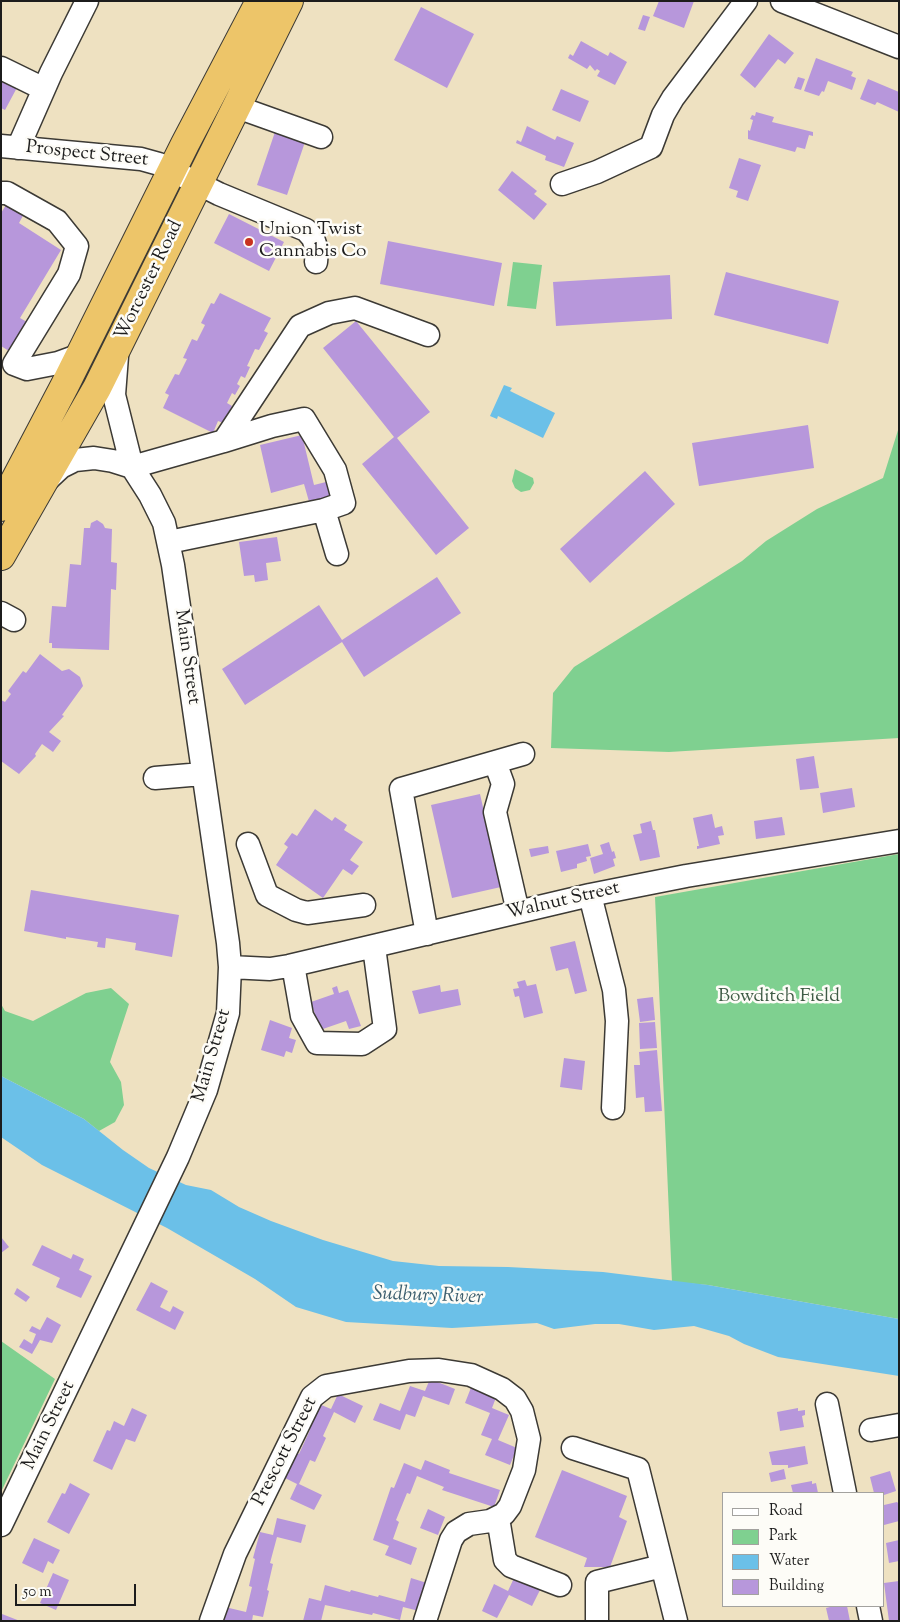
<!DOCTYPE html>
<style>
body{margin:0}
#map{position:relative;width:900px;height:1622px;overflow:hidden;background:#eee1c1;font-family:"Sorts Mill Goudy",serif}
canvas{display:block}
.frame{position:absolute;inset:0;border:2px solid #1c1c1c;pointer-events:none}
.legend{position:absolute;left:722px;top:1492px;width:162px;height:115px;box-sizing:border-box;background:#fdfcf7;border:1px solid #a3a29f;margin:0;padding:6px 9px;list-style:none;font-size:15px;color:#1c1c1c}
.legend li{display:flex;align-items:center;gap:10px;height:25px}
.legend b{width:25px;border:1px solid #a3a29f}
.scale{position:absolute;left:15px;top:1584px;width:121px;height:22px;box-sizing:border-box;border:2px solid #1c1c1c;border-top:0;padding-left:6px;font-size:15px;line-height:18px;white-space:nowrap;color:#1c1c1c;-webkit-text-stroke:4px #fdfcf7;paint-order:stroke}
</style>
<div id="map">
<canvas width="900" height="1622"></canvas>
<div class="frame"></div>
<ul class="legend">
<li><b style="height:6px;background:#fff"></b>Road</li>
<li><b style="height:14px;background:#7fd090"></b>Park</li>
<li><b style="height:14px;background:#6bc0e8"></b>Water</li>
<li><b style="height:14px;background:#b797db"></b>Building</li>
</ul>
<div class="scale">50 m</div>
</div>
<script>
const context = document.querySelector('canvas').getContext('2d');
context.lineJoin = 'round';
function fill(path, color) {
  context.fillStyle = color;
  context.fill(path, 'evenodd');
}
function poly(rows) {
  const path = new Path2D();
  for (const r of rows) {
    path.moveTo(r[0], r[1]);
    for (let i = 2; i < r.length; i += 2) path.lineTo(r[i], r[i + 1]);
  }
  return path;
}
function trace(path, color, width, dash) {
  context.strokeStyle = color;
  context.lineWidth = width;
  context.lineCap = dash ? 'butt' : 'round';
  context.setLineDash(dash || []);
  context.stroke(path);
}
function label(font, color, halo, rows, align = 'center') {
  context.font = font + ' "Sorts Mill Goudy",serif';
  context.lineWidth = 5;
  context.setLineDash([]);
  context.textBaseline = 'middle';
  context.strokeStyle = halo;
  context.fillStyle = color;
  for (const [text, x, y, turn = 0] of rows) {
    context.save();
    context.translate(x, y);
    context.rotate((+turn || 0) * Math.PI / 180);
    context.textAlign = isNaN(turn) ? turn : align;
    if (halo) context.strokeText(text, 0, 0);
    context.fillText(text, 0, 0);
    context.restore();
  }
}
fill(poly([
 [513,262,542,265,536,309,507,306],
 [899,427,899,738,669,752,551,748,553,693,574,667,742,561,766,541,817,509,883,478],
 [515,469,533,478,534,483,530,490,521,492,515,488,512,481],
 [899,854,899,1319,708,1285,672,1282,655,897],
 [111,988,129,1004,110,1062,121,1082,124,1105,115,1122,99,1131,84,1119,1,1076,1,1004,5,1011,33,1021,86,993],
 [1,1341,55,1379,1,1492]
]), '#7fd090');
fill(poly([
 [504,385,512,388,510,391,555,413,543,438,498,416,497,419,490,416],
 [1,1076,84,1119,123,1150,149,1168,186,1185,211,1190,239,1207,271,1221,323,1240,393,1261,439,1266,508,1267,603,1272,708,1285,899,1319,899,1376,778,1357,744,1344,729,1336,694,1326,654,1330,619,1324,595,1324,554,1329,537,1323,452,1328,346,1322,296,1307,255,1279,167,1228,42,1165,1,1137]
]), '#6bc0e8');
fill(poly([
 [659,1,694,1,684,28,653,16],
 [421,7,474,34,447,88,394,60],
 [643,15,650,17,645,31,638,29],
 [769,34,794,53,785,64,778,59,755,88,740,75],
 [581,41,608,56,610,52,627,62,615,85,597,76,600,71,597,69,595,71,590,65,587,69,568,58,570,54,573,56],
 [816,58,853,72,851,76,856,78,852,90,828,81,824,92,822,91,819,96,804,91],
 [1,73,20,82,5,110,1,108],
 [798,77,805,79,801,90,794,88],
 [868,79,899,92,899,112,877,102,875,105,860,99],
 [561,89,589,101,580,122,552,110],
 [756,112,774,117,772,122,813,132,813,136,809,135,805,149,797,147,795,152,748,139,748,130,750,131,753,120,750,119,752,115,755,116],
 [527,126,555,140,557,136,574,143,564,167,545,160,546,156,516,143,517,140,521,142],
 [276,129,306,139,287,195,257,185],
 [739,158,761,165,748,201,736,197,738,191,729,188],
 [512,171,537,191,534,194,547,204,534,220,498,190],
 [8,202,25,212,19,223,61,250,20,318,27,322,9,351,1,346,1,213],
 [229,214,284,242,269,271,214,243],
 [388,241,502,263,494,306,380,284],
 [726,272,839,301,828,344,714,315],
 [670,275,672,319,556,326,553,282],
 [220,293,271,318,264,331,268,333,259,350,255,349,247,366,250,367,245,378,241,376,237,384,240,386,235,395,232,393,227,403,232,406,223,423,218,421,213,433,163,408,169,395,165,393,175,374,179,375,187,359,183,358,192,339,197,341,205,325,201,323,211,303,214,304],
 [356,321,430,412,397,438,469,528,436,555,362,464,394,437,323,348],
 [808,425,814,468,699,486,692,443],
 [302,435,314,485,330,481,335,499,310,505,304,484,271,493,260,445],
 [645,471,675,504,590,583,560,549],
 [97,520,103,524,105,528,112,529,111,562,117,563,116,590,111,589,109,650,52,648,52,643,49,643,52,606,66,607,70,564,81,565,84,528,90,528,91,523],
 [277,537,281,561,266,563,268,580,255,582,254,575,244,576,239,542],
 [437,577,461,613,364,677,342,642,245,705,222,669,319,605,342,640],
 [40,654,62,671,69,669,80,677,83,686,62,715,64,716,49,732,61,741,53,752,42,744,35,754,36,756,19,774,1,761,1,700,5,702,11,694,8,691,23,671,26,673],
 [814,756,819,788,800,790,796,759],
 [852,788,855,807,823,813,820,793],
 [480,794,501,887,452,898,431,805],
 [315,809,332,821,335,817,347,825,344,830,363,842,350,860,359,866,352,875,343,869,323,898,276,865,288,847,284,844,292,833,297,836],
 [712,814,715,828,722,826,724,835,718,836,720,844,697,849,697,846,699,846,693,818],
 [782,817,785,835,756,839,754,821],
 [651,821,653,830,655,830,660,857,640,861,633,835,642,833,640,824],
 [609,842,612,852,614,851,616,858,613,859,615,866,594,874,590,858,603,854,600,845],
 [588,844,591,856,586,857,587,861,577,864,577,868,561,872,556,851],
 [548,846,549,853,531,857,529,849],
 [31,890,179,915,172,957,135,950,136,943,106,938,105,948,97,947,98,942,66,937,66,939,24,931],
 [575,941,587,991,575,994,568,968,556,971,550,947],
 [525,980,527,986,536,984,543,1013,524,1018,519,996,515,997,513,989,519,988,517,982],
 [440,985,441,992,458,989,461,1005,419,1014,412,991],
 [337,986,339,993,348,990,361,1026,349,1029,346,1021,320,1030,311,1002,334,994,332,988],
 [653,997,655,1020,640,1022,637,999],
 [270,1020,292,1028,289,1038,296,1040,292,1053,286,1051,284,1057,261,1050],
 [655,1022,657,1048,640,1049,639,1023],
 [657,1050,662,1111,645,1112,644,1097,636,1098,634,1065,640,1065,639,1052],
 [564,1058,585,1061,582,1090,560,1087],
 [1,1237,9,1247,1,1253],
 [42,1245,71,1259,73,1254,84,1259,79,1270,92,1276,81,1298,56,1287,60,1278,32,1265],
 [151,1282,168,1291,160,1307,170,1312,173,1306,184,1312,175,1330,136,1310],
 [17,1288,30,1297,26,1302,14,1294],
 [47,1317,61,1325,52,1343,40,1340,32,1354,19,1347,24,1339,32,1344,36,1334,29,1331,32,1326,40,1330],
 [430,1379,455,1389,449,1405,423,1396,415,1417,406,1414,400,1430,373,1420,380,1403,400,1411,410,1386,425,1391],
 [472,1385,497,1395,492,1408,509,1415,498,1440,517,1448,510,1465,485,1455,492,1439,481,1435,490,1413,465,1403],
 [338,1394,363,1406,355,1423,334,1412,323,1436,326,1438,315,1462,310,1460,299,1484,322,1495,314,1510,290,1499,297,1484,283,1477,295,1452,299,1454,310,1430,307,1429,319,1404,331,1409],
 [132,1408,147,1415,135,1442,126,1439,112,1470,93,1461,107,1430,110,1431,114,1421,124,1426],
 [798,1408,798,1411,805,1410,805,1415,802,1416,804,1427,780,1431,777,1412],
 [805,1446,808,1464,788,1468,788,1465,772,1465,769,1452],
 [425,1460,450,1470,449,1473,500,1490,494,1507,442,1490,444,1487,417,1476,410,1494,407,1493,396,1520,399,1522,393,1539,417,1548,411,1565,385,1555,389,1546,373,1540,391,1487,394,1488,404,1463,421,1470],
 [784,1469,786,1479,771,1482,769,1473],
 [562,1470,627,1496,619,1517,627,1521,610,1567,584,1567,587,1558,535,1537],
 [890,1471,896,1491,884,1495,874,1493,870,1477],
 [812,1481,812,1484,816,1483,818,1493,793,1493,791,1485],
 [70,1483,90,1494,69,1534,47,1522,62,1493,65,1494],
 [897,1502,899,1504,899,1521,884,1525,884,1505],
 [428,1509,445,1517,438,1535,420,1528],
 [277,1518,306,1525,301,1543,277,1537,270,1563,273,1564,267,1590,269,1591,263,1617,253,1615,252,1621,222,1621,225,1607,246,1612,252,1587,249,1586,255,1559,253,1558,260,1532,273,1535],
 [34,1538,60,1550,53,1564,48,1561,43,1573,22,1563],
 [899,1540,899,1561,889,1563,886,1543],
 [53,1573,69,1580,56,1610,40,1603],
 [411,1578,427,1583,419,1611,403,1607,400,1620,373,1613,372,1615,325,1605,321,1621,303,1621,309,1598,321,1601,325,1585,350,1592,351,1590,378,1597,379,1595,405,1602],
 [514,1578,540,1590,532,1606,509,1595,497,1618,482,1611,494,1584,508,1591],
 [899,1581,899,1621,889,1621,884,1583],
 [834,1606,847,1606,850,1621,829,1621,826,1608],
 [2,1614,20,1621,1,1621]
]), '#b797db');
const minor = poly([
 [782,1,899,47],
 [1,68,44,89],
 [237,107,321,137],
 [1,146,141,159,159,164,219,194,306,230,313,238,317,250,316,262],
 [18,148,51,73,87,1],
 [562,184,597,172,651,147,663,115,673,98,746,1],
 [1,193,7,193,57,221,77,246,69,274,14,364,27,369,58,363,80,355],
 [224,441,272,426,304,419,335,470,344,503,324,510],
 [132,467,224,441,300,326,329,313,355,308,428,335],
 [46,481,61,467,75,460,94,458,113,461,132,467],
 [169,542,324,510,337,554],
 [1,613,14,620],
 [495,762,503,784,495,812,518,912],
 [155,778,202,774],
 [248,844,267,895,296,910,307,913,364,905],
 [590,895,614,990,617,1021,613,1108],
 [427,934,401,789,523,754],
 [293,965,302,1016,317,1043,362,1044,385,1029,374,947],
 [230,967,270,969,289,966,590,895,686,876,899,841],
 [827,1404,845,1493],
 [871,1430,899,1425],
 [573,1448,638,1469,676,1621],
 [498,1518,505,1560,511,1566,560,1585],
 [1,1525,178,1157,206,1090,228,1013,230,967,228,943,173,565,164,523,150,495,132,467,114,395,117,356],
 [868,1606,871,1621],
 [211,1621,235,1554,312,1397,326,1386,409,1371,439,1370,471,1375,502,1389,515,1399,522,1411,529,1439,524,1470,510,1506,504,1514,490,1521,469,1524,456,1532,451,1540,425,1621],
 [597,1621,597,1582,662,1566]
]);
const highway = poly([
 [1,507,65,385,185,144,260,1],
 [1,556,97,388,289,1]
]);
trace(minor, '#3c3a35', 25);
trace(highway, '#3c3a35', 30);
trace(minor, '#fff', 22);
trace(highway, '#edc569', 28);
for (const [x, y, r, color] of [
 [249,242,5,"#c8321e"]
]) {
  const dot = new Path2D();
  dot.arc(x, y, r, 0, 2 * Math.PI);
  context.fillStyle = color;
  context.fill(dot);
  trace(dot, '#fdfcf7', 2);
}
label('19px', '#1c1c1c', '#fdfcf7', [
 ["Prospect Street",87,155,6],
 ["Worcester Road",150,281,-64],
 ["Main Street",186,657,82],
 ["Walnut Street",563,902,-13],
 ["Main Street",213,1056,-74],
 ["Main Street",50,1426,-64],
 ["Prescott Street",286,1452,-63]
]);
label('19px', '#1c1c1c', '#fdfcf7', [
 ["Union Twist",259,231],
 ["Cannabis Co",259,253]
], 'left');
label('19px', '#3f5b45', '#fdfcf7', [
 ["Bowditch Field",779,998]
]);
label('italic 20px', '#3c5e6e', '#fdfcf7', [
 ["Sudbury River",428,1297,2]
]);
</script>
